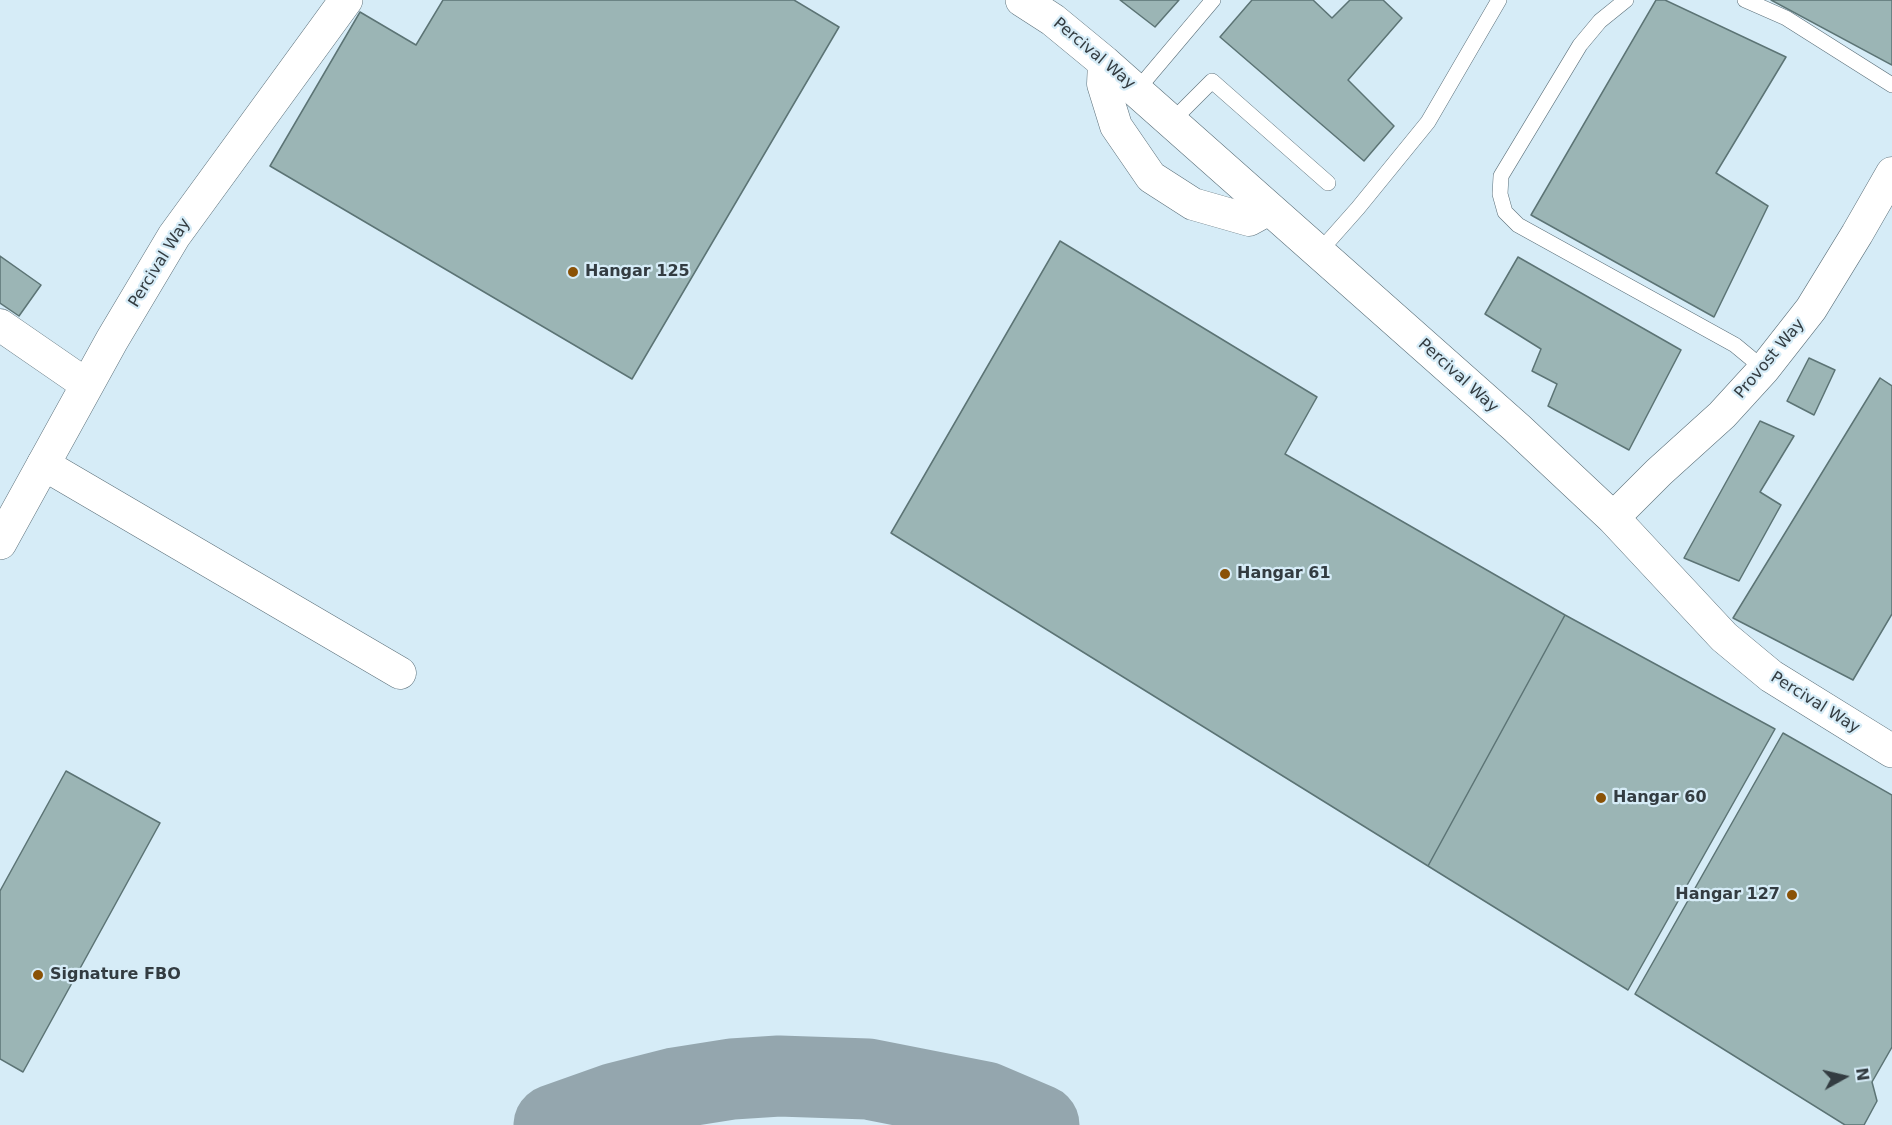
<!DOCTYPE html>
<style>
body{margin:0}
#map{position:relative;width:1892px;height:1125px;overflow:hidden;background:#d6ecf7;font-family:"DejaVu Sans",sans-serif}
canvas{display:block}
.north{position:absolute;left:1814px;top:1047px;width:60px;height:60px;-webkit-text-stroke:4px #d6ecf7;paint-order:stroke;rotate:82deg;font-size:16px;font-weight:700;line-height:24px;text-align:center;color:#333c41}
.north::after{content:'';display:block;margin:auto;width:21px;height:27px;background:#333c41;clip-path:polygon(50% 0,100% 100%,50% 72%,0 100%)}
</style>
<div id="map">
<canvas width="1892" height="1125"></canvas>
<div class="north">N</div>
</div>
<script>
const context = document.querySelector('canvas').getContext('2d');
context.lineJoin = 'round';
function poly(rows) {
  const path = new Path2D();
  for (const r of rows) {
    path.moveTo(r[0], r[1]);
    for (let i = 2; i < r.length; i += 2) path.lineTo(r[i], r[i + 1]);
  }
  return path;
}
function trace(path, color, width, dash) {
  context.strokeStyle = color;
  context.lineWidth = width;
  context.lineCap = dash ? 'butt' : 'round';
  context.setLineDash(dash || []);
  context.stroke(path);
}
function fill(path, color) {
  context.fillStyle = color;
  context.fill(path, 'evenodd');
}
function label(font, color, halo, rows, align = 'center') {
  context.font = font + ' "DejaVu Sans",sans-serif';
  context.lineWidth = 4.5;
  context.setLineDash([]);
  context.textBaseline = 'middle';
  context.strokeStyle = halo;
  context.fillStyle = color;
  for (const [text, x, y, turn = 0] of rows) {
    context.save();
    context.translate(x, y);
    context.rotate((+turn || 0) * Math.PI / 180);
    context.textAlign = isNaN(turn) ? turn : align;
    if (halo) context.strokeText(text, 0, 0);
    context.fillText(text, 0, 0);
    context.restore();
  }
}
trace(poly([
 [554,1125,616,1103,675,1088,732,1079,779,1076,868,1079,985,1102,1039,1125]
]), '#94a6ae', 81);
const building = poly([
 [443,0,794,0,839,27,632,379,270,166,360,12,416,45,443,0],
 [1120,0,1179,0,1155,27,1120,0],
 [1252,0,1313,0,1332,18,1350,0,1383,0,1402,18,1348,80,1394,126,1364,161,1220,37,1252,0],
 [1656,0,1665,0,1786,57,1716,173,1768,206,1714,317,1531,215,1656,0],
 [1771,0,1892,0,1892,65,1771,0],
 [1060,241,1317,397,1285,454,1565,615,1428,866,891,533,1060,241],
 [0,256,41,285,19,316,0,303,0,256],
 [1518,257,1681,350,1629,450,1548,406,1557,384,1532,371,1541,349,1485,314,1518,257],
 [1809,358,1835,370,1814,415,1787,401,1809,358],
 [1880,378,1892,386,1892,614,1853,680,1733,618,1880,378],
 [1760,421,1794,436,1760,492,1781,505,1739,581,1684,558,1760,421],
 [1565,615,1775,729,1628,990,1428,866,1565,615],
 [1783,733,1892,795,1892,1047,1872,1082,1877,1101,1864,1125,1845,1125,1635,994,1783,733],
 [66,771,160,823,23,1072,0,1059,0,891,66,771]
]);
fill(building, '#9bb5b5');
trace(building, '#5c7475', 1.5);
const service = poly([
 [1626,0,1600,21,1580,45,1501,176,1500,194,1505,212,1518,225,1735,345,1764,369],
 [1745,0,1786,18,1892,85],
 [1137,90,1213,0],
 [1172,121,1212,81,1328,183],
 [1319,252,1358,208,1428,122,1499,0]
]);
const minor = poly([
 [1104,62,1103,84,1116,126,1151,177,1193,204,1249,220,1269,209],
 [0,325,87,385],
 [43,464,400,673],
 [1613,518,1659,472,1722,415,1764,369,1811,309,1857,234,1892,173]
]);
const tertiary = poly([
 [1022,0,1053,20,1104,62,1517,428,1613,518,1724,637,1771,676,1892,751],
 [0,543,112,340,174,236,346,0]
]);
trace(service, '#5c707a', 16);
trace(minor, '#5c707a', 33);
trace(tertiary, '#5c707a', 34);
trace(service, '#fff', 15);
trace(minor, '#fff', 32);
trace(tertiary, '#fff', 33);
for (const [x, y, r, color] of [
 [573,272,6,"#8a5206"],
 [1225,574,6,"#8a5206"],
 [1601,798,6,"#8a5206"],
 [1792,895,6,"#8a5206"],
 [38,975,6,"#8a5206"]
]) {
  const dot = new Path2D();
  dot.arc(x, y, r, 0, 2 * Math.PI);
  context.fillStyle = color;
  context.fill(dot);
  trace(dot, '#d6ecf7', 2);
}
label('16px', '#333c41', '#d6ecf7', [
 ["Percival Way",1094,54,40],
 ["Percival Way",160,263,-58],
 ["Provost Way",1770,359,-50],
 ["Percival Way",1458,376,42],
 ["Percival Way",1815,703,32]
]);
label('bold 16px', '#333c41', '#d6ecf7', [
 ["Hangar 125",585,272],
 ["Hangar 61",1237,574],
 ["Hangar 60",1613,798],
 ["Hangar 127",1780,895,"right"],
 ["Signature FBO",50,975]
], 'left');
</script>
